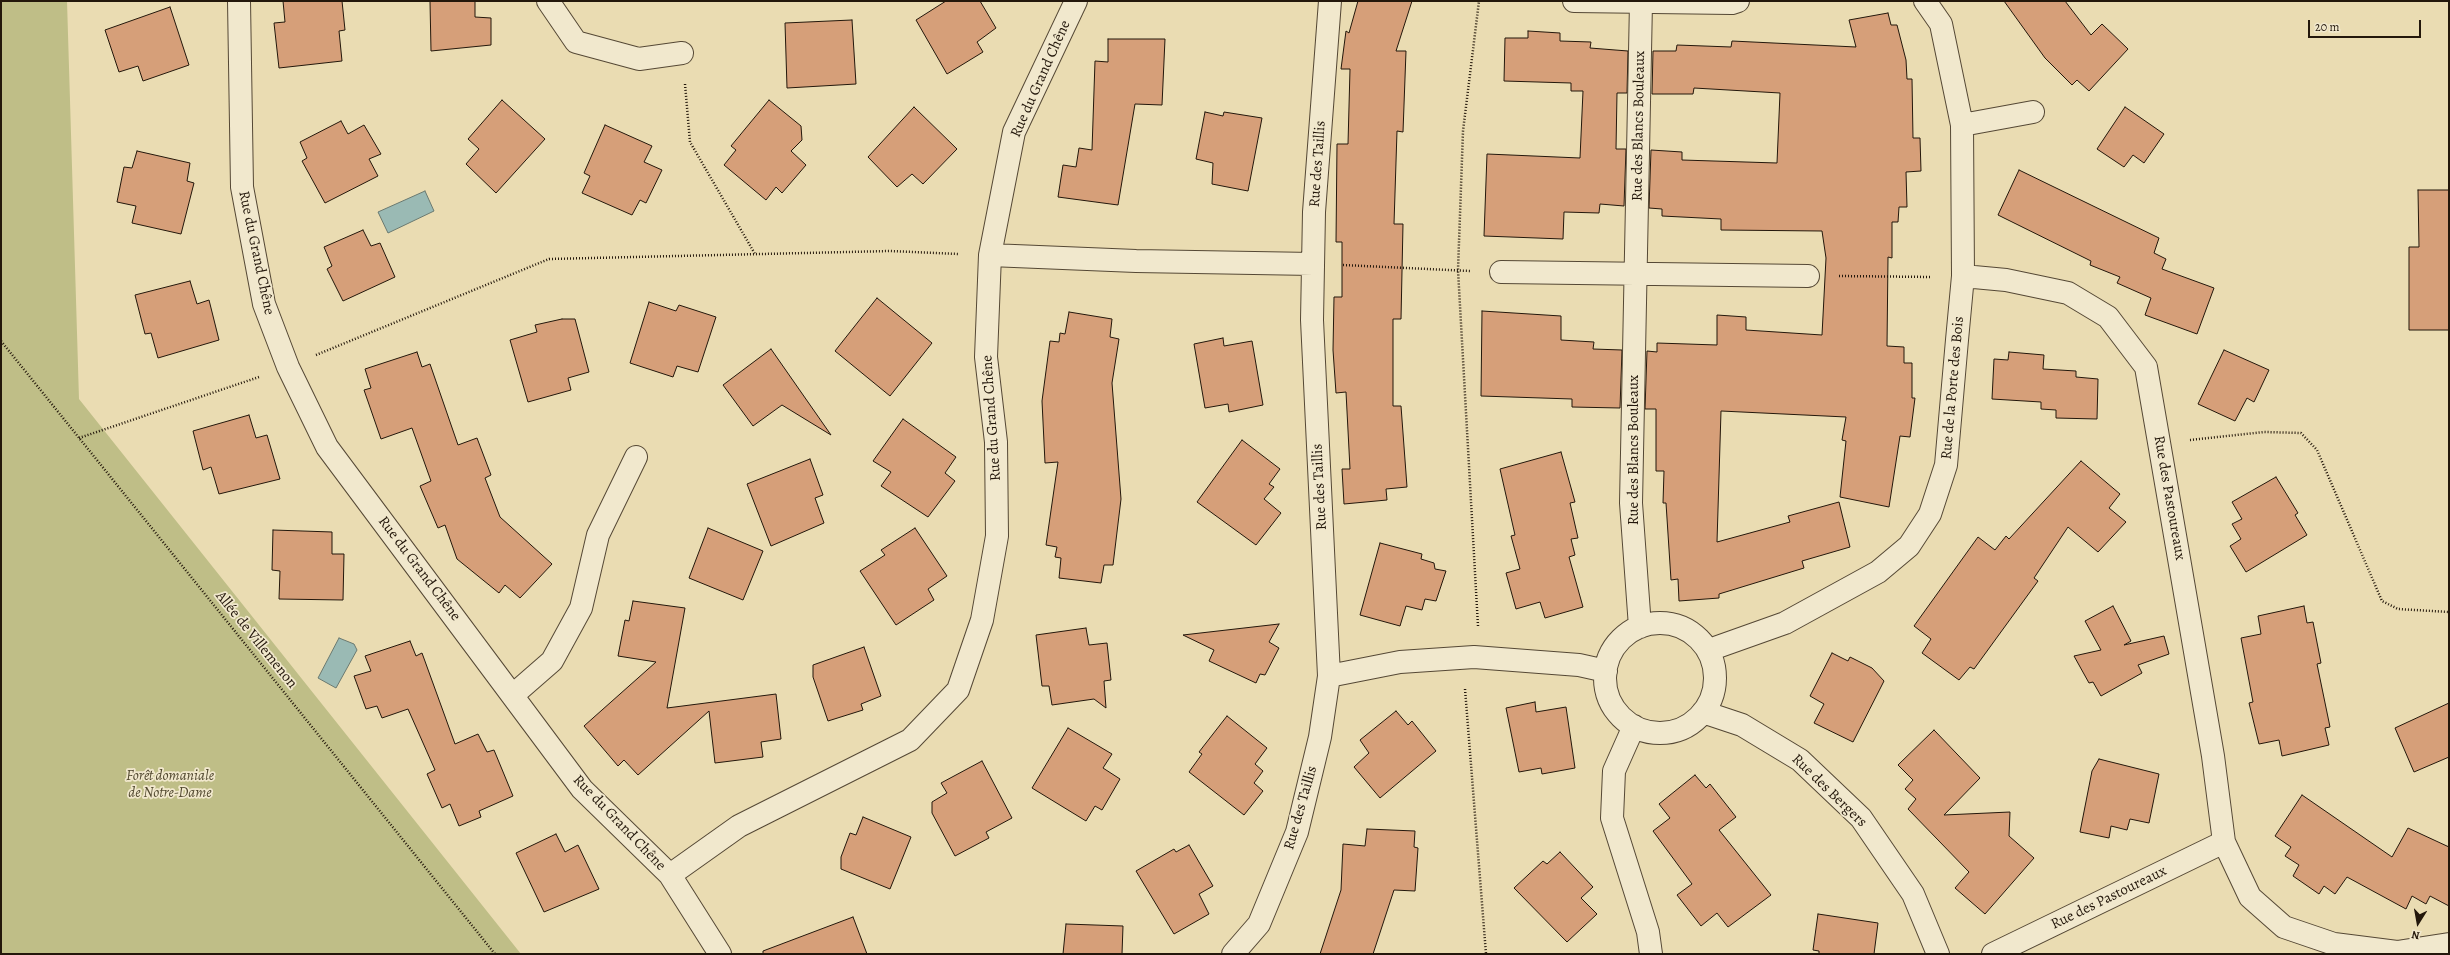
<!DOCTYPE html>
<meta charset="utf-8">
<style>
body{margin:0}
#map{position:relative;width:2450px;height:955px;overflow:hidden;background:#eadcb2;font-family:Alegreya,serif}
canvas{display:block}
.frame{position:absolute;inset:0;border:2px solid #23170b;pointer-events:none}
.north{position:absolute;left:2398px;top:903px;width:40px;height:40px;-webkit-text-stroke:3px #f1e8cd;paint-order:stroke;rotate:191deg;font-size:11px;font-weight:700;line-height:16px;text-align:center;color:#23170b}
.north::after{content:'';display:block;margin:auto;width:14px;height:18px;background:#23170b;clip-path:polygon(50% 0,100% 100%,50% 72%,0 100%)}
.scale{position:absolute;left:2308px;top:20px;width:113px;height:18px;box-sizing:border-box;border:2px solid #23170b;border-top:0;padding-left:5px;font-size:12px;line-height:14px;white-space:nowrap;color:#23170b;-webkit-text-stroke:3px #f1e8cd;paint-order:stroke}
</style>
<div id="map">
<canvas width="2450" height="955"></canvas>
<div class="frame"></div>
<div class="north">N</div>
<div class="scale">20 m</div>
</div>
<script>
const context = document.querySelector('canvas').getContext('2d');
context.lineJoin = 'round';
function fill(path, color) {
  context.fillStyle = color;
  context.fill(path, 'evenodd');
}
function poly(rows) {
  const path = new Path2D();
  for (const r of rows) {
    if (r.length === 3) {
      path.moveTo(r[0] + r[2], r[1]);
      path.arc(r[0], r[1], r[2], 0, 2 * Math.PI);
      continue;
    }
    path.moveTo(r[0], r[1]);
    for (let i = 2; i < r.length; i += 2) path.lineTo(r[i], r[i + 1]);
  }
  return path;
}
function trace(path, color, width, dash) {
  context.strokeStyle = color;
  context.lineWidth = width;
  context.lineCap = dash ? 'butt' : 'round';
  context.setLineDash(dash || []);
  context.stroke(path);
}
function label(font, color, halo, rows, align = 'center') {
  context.font = font + ' Alegreya,serif';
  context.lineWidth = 3.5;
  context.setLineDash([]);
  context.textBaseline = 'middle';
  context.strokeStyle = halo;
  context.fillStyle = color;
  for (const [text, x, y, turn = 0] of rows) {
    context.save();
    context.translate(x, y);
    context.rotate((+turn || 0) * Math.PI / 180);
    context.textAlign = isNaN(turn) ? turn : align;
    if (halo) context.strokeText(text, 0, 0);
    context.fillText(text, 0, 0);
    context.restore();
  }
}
fill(poly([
 [1,1,67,1,79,399,521,954,1,954]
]), '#bfbe87');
const water = poly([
 [425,191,434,211,388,233,378,212,425,191],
 [339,638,354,644,357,650,336,688,318,678,339,638]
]);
fill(water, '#9abab4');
trace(water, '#6a7970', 1);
const building = poly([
 [283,1,342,1,345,30,339,31,342,61,279,68,274,23,285,22,283,1],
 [430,1,475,1,475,17,491,18,491,45,431,51,430,1],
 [946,1,980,1,996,28,977,42,983,52,947,74,916,20,946,1],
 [1358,1,1412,1,1396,51,1406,51,1403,132,1397,131,1394,224,1403,224,1401,319,1393,319,1393,406,1401,406,1407,487,1386,489,1387,500,1344,504,1342,469,1350,469,1346,392,1336,393,1333,350,1334,297,1342,297,1342,242,1336,242,1337,144,1348,144,1350,69,1341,69,1346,31,1349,33,1358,1],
 [2004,1,2065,1,2091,35,2102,24,2128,49,2089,91,2077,80,2072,85,2045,58,2004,1],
 [170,7,189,65,143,81,138,66,119,72,105,30,170,7],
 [1888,13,1891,25,1897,25,1906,60,1907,79,1912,79,1913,138,1920,138,1921,171,1906,172,1907,207,1899,207,1898,222,1892,222,1892,258,1888,257,1887,346,1904,347,1904,363,1912,363,1912,398,1915,398,1910,437,1900,436,1889,507,1840,497,1846,441,1842,440,1846,417,1721,411,1717,542,1790,522,1788,516,1839,502,1850,547,1802,561,1804,568,1719,594,1719,598,1679,601,1678,579,1671,580,1666,503,1663,503,1664,471,1656,471,1656,409,1645,409,1647,351,1657,352,1657,343,1717,345,1717,315,1746,317,1746,330,1822,335,1826,258,1822,231,1721,230,1721,219,1662,216,1662,209,1649,208,1651,150,1682,152,1682,160,1777,163,1780,93,1694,88,1693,94,1652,94,1653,51,1676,51,1677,45,1731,47,1732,41,1856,47,1849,20,1888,13],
 [852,20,856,84,787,88,785,23,852,20],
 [1528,31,1560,33,1560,41,1591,42,1590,48,1628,51,1627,93,1617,93,1616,149,1626,149,1624,206,1600,204,1599,213,1564,212,1563,239,1484,236,1487,154,1580,158,1583,91,1571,91,1571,83,1504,81,1505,38,1528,38,1528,31],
 [1108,39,1165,39,1162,105,1135,104,1118,205,1058,197,1063,165,1076,167,1079,148,1092,150,1095,61,1108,62,1108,39],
 [502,100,545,139,496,193,466,164,479,149,468,139,502,100],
 [769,100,801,126,802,140,791,151,806,165,782,193,776,187,766,200,724,165,736,150,731,146,769,100],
 [914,107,957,149,923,184,912,174,897,187,868,157,914,107],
 [2125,107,2164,134,2144,163,2133,155,2124,167,2097,149,2125,107],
 [1205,112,1223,116,1224,112,1262,118,1248,191,1212,184,1213,163,1196,159,1205,112],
 [341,121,348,134,364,125,381,154,369,159,378,176,325,203,302,161,307,158,300,142,341,121],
 [605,125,652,146,644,162,662,170,646,203,640,200,632,215,582,193,590,176,584,173,605,125],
 [137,151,190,163,187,181,194,183,181,234,132,223,136,206,117,202,124,167,132,168,137,151],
 [2019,170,2159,238,2154,253,2166,259,2162,269,2214,288,2197,334,2145,315,2151,298,2117,283,2120,277,2090,265,2091,261,1998,215,2019,170],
 [2418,190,2449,190,2449,330,2409,330,2409,247,2419,247,2418,190],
 [363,230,371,246,380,243,395,277,343,301,327,269,332,266,324,247,363,230],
 [190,281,197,304,209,300,219,340,158,358,151,333,145,334,135,295,190,281],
 [877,298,932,343,890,396,835,351,877,298],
 [649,302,676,311,679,305,716,317,698,372,677,366,673,377,630,363,649,302],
 [1482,311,1561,316,1561,340,1594,342,1593,349,1622,350,1620,408,1572,407,1572,399,1481,396,1482,311],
 [1069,312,1112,319,1110,337,1119,339,1112,383,1121,499,1113,565,1104,565,1101,583,1059,578,1061,558,1055,557,1057,547,1046,545,1058,462,1045,463,1042,401,1050,341,1059,342,1060,333,1065,334,1069,312],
 [562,319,575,319,589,372,568,378,571,390,528,402,510,340,537,332,535,325,562,319],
 [1223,338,1224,346,1252,341,1263,405,1229,412,1228,404,1205,408,1194,344,1223,338],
 [771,349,831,435,782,405,753,426,723,385,771,349],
 [2224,350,2269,370,2254,402,2247,398,2235,421,2198,404,2224,350],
 [417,352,422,367,430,364,458,445,477,438,491,475,485,478,500,517,552,564,520,598,505,585,499,593,457,559,445,525,438,528,420,486,431,481,412,428,381,439,364,390,371,388,365,369,417,352],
 [2009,352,2044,355,2043,369,2076,371,2076,377,2098,379,2097,419,2056,418,2056,410,2041,409,2041,402,1992,399,1994,359,2008,360,2009,352],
 [249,415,256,438,267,435,280,479,219,494,211,467,203,470,193,431,249,415],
 [903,419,956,457,945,473,955,481,928,517,881,486,891,472,873,461,903,419],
 [1242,440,1280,469,1269,484,1274,487,1264,499,1281,513,1256,545,1197,502,1242,440],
 [1561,452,1575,502,1570,503,1578,538,1571,539,1575,555,1569,557,1583,607,1545,618,1540,602,1516,609,1506,573,1520,569,1511,536,1515,535,1500,469,1561,452],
 [810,459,823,495,815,498,824,523,771,546,747,484,810,459],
 [2081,461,2120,494,2109,508,2126,522,2098,552,2068,527,2034,578,2038,581,1974,669,1970,667,1959,680,1922,653,1931,639,1914,626,1978,537,1995,550,2006,536,2009,539,2081,461],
 [2276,477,2298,513,2295,515,2307,535,2246,572,2230,546,2241,539,2232,524,2242,519,2232,502,2276,477],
 [708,528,763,551,743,600,689,578,708,528],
 [915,528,947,576,928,589,934,600,896,625,860,571,885,555,881,550,915,528],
 [273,530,332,532,332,554,344,554,343,600,279,599,280,571,272,570,273,530],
 [1380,543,1422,554,1421,559,1434,563,1435,569,1446,571,1436,601,1425,599,1422,610,1406,606,1400,626,1360,615,1380,543],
 [633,601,685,608,667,708,776,694,781,739,761,742,763,757,715,763,709,711,638,775,624,760,618,766,584,726,656,662,618,656,625,620,629,621,633,601],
 [2113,606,2131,641,2124,645,2164,636,2169,654,2138,665,2142,673,2101,696,2093,682,2089,683,2074,656,2101,650,2085,621,2113,606],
 [2304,606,2307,623,2313,622,2321,663,2317,664,2330,727,2325,728,2329,745,2282,756,2279,740,2259,744,2249,703,2253,702,2241,638,2261,634,2258,616,2304,606],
 [1279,624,1269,642,1279,648,1265,675,1260,674,1256,683,1209,661,1214,650,1183,635,1279,624],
 [1086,628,1089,645,1107,643,1111,680,1104,681,1106,708,1094,699,1052,705,1049,686,1042,686,1036,635,1086,628],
 [410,641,416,656,422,653,455,744,478,734,487,752,494,750,513,796,479,811,481,817,459,826,450,804,442,808,427,774,435,770,408,709,382,718,377,706,366,709,354,676,371,671,365,656,410,641],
 [864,647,881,696,861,704,863,710,828,721,813,677,813,665,864,647],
 [1832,653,1848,661,1850,657,1872,668,1884,681,1853,742,1814,723,1824,704,1810,696,1832,653],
 [1535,702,1536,712,1566,707,1575,768,1542,774,1541,768,1519,772,1506,708,1535,702],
 [2449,703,2449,757,2414,772,2395,728,2449,703],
 [1396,711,1408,725,1412,721,1436,751,1380,798,1354,767,1369,753,1360,740,1396,711],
 [1227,716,1267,748,1255,764,1263,771,1254,783,1263,791,1244,815,1189,772,1202,754,1199,752,1227,716],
 [1068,728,1112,754,1103,768,1120,779,1102,810,1095,806,1086,821,1032,788,1068,728],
 [1934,730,1980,778,1944,815,2010,812,2009,836,2034,858,1985,914,1955,888,1969,872,1908,809,1916,799,1905,789,1913,780,1898,765,1934,730],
 [2099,759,2159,774,2149,823,2130,819,2127,830,2111,826,2109,838,2080,832,2092,771,2099,759],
 [982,761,1012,818,986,832,989,838,955,856,932,813,932,802,947,793,941,783,982,761],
 [1695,775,1706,788,1710,784,1736,817,1719,830,1771,895,1728,927,1717,913,1701,926,1677,895,1692,884,1653,831,1670,818,1659,804,1695,775],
 [2302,795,2392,857,2408,828,2449,847,2449,906,2430,896,2426,904,2412,896,2406,909,2347,877,2335,894,2324,886,2319,894,2293,876,2299,865,2285,856,2291,847,2275,836,2302,795],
 [863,817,911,837,890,889,841,869,841,857,850,833,856,835,863,817],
 [1367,829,1415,831,1414,847,1418,848,1415,891,1394,890,1373,954,1320,954,1341,890,1343,844,1365,846,1367,829],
 [556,834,565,852,578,845,599,889,544,912,516,853,556,834],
 [1189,845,1213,886,1199,894,1209,914,1174,934,1136,871,1174,849,1176,852,1189,845],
 [1560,852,1593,887,1581,898,1597,914,1567,942,1514,888,1543,861,1547,864,1560,852],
 [1818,914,1878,923,1874,954,1819,954,1819,951,1813,950,1818,914],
 [853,917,867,954,763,954,763,951,853,917],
 [1066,924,1123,926,1122,954,1063,954,1066,924]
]);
fill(building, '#d69f79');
trace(building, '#23170b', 1);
const street = poly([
 [239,1,242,187,264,304,288,367,327,447,582,789,670,875,720,954],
 [548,1,576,42,639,59,682,53],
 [1574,1,1732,3,1738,1],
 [1962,125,2033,112],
 [990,255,1136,261,1313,264],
 [1501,272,1808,276],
 [1963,276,2006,280,2068,293,2108,317,2146,367,2213,756,2224,842,2250,897,2284,927,2334,944,2397,952,2449,944],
 [1660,678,55],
 [1640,627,1631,503,1641,2],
 [1709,650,1785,623,1878,572,1909,546,1930,514,1946,465,1957,340,1963,276,1962,125,1941,24,1925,1],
 [1329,676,1400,662,1474,657,1579,665,1606,671],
 [513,695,552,661,581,608,598,535,636,457],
 [1703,712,1742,725,1800,760,1861,818,1913,894,1938,954],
 [1634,726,1614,771,1612,818,1648,932,1651,954],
 [670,875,739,826,910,740,958,690,982,620,997,536,996,442,986,357,990,255,1014,132,1076,1],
 [1233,954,1259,924,1297,832,1320,737,1329,676,1312,320,1314,212,1330,1],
 [1993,954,2224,842]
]);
trace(street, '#554835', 24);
trace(poly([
 [685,84,690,142,755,254],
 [1343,265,1470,271],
 [1839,276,1932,277],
 [1,341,495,954],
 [316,355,549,259,890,251,959,254],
 [79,438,259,377],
 [2190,440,2264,432,2301,433,2317,450,2382,601,2398,609,2449,612],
 [1478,626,1458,270,1463,131,1479,1],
 [1465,689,1486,954]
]), '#23170b', 2.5, [1, 2]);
trace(street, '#f1e8cd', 22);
label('15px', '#23170b', '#f1e8cd', [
 ["Rue du Grand Chêne",1041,79,-66],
 ["Rue des Blancs Bouleaux",1639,126,-89],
 ["Rue des Taillis",1318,164,-86],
 ["Rue du Grand Chêne",256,253,78],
 ["Rue de la Porte des Bois",1953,388,-85],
 ["Rue du Grand Chêne",992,418,-94],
 ["Rue des Blancs Bouleaux",1634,450,-90],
 ["Rue des Taillis",1320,487,-93],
 ["Rue des Pastoureaux",2169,498,80],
 ["Rue du Grand Chêne",419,569,53],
 ["Allée de Villemenon",256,640,51],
 ["Rue des Bergers",1829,791,44],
 ["Rue des Taillis",1301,808,-74],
 ["Rue du Grand Chêne",619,823,46],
 ["Rue des Pastoureaux",2109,898,-26]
]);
label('italic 15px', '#524930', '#f1e8cd', [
 ["Forêt domaniale",170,776],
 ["de Notre-Dame",170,793]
]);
</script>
